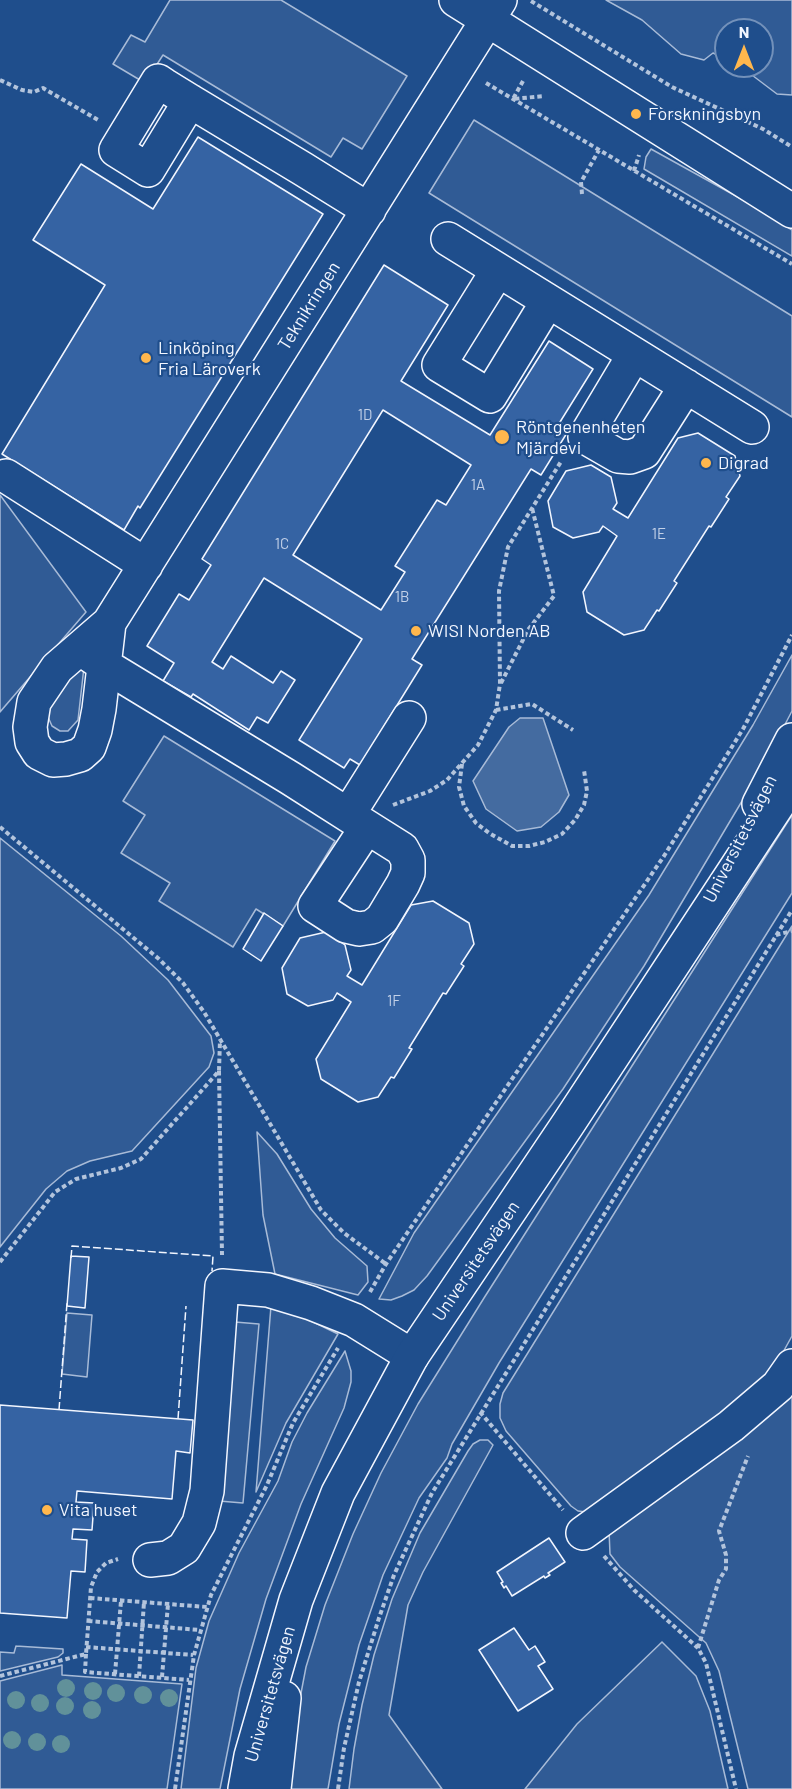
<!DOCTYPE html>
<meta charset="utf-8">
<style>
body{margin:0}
#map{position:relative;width:792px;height:1789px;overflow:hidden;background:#1f4e8c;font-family:Barlow,sans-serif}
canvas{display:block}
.north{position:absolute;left:714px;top:18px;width:60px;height:60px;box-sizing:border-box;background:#1f4e8c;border:2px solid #7391ba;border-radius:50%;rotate:0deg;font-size:16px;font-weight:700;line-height:24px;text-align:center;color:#f2f6ff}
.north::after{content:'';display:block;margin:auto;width:21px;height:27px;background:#ffb74d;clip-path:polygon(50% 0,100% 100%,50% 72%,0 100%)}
</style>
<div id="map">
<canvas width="792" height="1789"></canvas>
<div class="north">N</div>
</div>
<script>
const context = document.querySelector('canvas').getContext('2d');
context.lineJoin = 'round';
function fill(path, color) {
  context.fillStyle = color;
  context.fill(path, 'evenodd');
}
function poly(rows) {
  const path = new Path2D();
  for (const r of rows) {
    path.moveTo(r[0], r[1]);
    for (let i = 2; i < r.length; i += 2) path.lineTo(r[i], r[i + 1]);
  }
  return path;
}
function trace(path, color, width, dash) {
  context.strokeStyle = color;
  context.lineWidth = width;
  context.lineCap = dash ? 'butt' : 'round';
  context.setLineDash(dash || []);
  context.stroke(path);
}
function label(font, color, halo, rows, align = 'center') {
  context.font = font + ' Barlow,sans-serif';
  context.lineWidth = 4.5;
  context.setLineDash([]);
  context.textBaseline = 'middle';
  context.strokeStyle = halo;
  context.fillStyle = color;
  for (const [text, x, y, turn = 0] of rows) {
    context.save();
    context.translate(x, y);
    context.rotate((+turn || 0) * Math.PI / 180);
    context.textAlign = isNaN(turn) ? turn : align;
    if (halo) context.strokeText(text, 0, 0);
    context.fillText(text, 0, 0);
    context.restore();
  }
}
const built = poly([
 [170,0,281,0,407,76,362,149,343,138,331,157,163,55,145,83,113,64,131,35,145,42,170,0],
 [606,0,792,0,792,95,777,94,740,66,762,66,762,30,726,30,726,59,713,53,704,60,681,54,642,20,606,0],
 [474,120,792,316,792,417,429,193,474,120],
 [651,149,763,211,792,230,792,256,644,169,646,157,651,149],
 [0,495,86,612,0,712,0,495],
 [792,655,792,711,767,759,644,966,563,1089,427,1276,414,1290,402,1296,391,1300,379,1299,414,1233,649,895,753,725,792,655],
 [72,667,84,667,78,720,68,731,60,731,52,726,48,717,49,706,72,667],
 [164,736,335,841,283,926,256,909,233,947,159,901,170,883,121,853,145,815,123,801,164,736],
 [792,815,792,893,499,1363,452,1444,447,1458,419,1498,383,1575,359,1645,339,1724,328,1789,285,1789,294,1730,306,1667,325,1605,353,1534,381,1473,418,1404,484,1298,792,815],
 [0,838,121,936,168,980,211,1036,214,1053,209,1067,132,1151,90,1161,67,1171,46,1189,0,1247,0,838],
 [792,926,792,1336,777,1363,747,1396,586,1512,578,1511,571,1506,506,1431,500,1418,500,1404,503,1393,792,926],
 [257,1132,277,1154,311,1209,335,1238,367,1266,368,1282,358,1295,275,1274,263,1215,257,1132],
 [271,1306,299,1315,338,1334,286,1423,256,1492,271,1306],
 [67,1313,92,1315,87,1377,62,1374,67,1313],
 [235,1322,259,1324,243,1503,219,1501,235,1322],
 [345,1351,351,1371,351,1382,344,1408,301,1504,266,1599,240,1689,220,1789,181,1789,196,1668,209,1621,239,1553,278,1481,292,1442,307,1413,345,1351],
 [792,1382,792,1789,748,1789,719,1671,706,1643,620,1567,610,1554,609,1530,792,1382],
 [480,1440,488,1440,493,1445,423,1572,408,1605,389,1715,442,1789,349,1789,354,1749,362,1705,374,1655,392,1599,420,1533,468,1451,473,1444,480,1440],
 [662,1642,696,1676,710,1711,728,1789,525,1789,577,1724,662,1642],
 [16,1646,63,1649,63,1653,58,1657,0,1671,0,1652,14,1653,16,1646],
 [62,1665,62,1675,182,1684,167,1789,0,1789,0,1681,62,1665]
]);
fill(built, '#305b95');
trace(built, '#a8bbd7', 1.5);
const water = poly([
 [520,718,543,718,569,795,559,812,541,827,517,831,486,809,473,781,509,727,520,718]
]);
fill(water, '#446ba0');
trace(water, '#a8bbd7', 1.5);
const building = poly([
 [198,137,323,214,140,508,138,506,124,530,2,454,105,285,33,240,81,164,153,209,198,137],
 [384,265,448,305,401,381,490,435,549,341,593,369,560,422,570,428,541,475,531,469,412,659,422,665,360,765,350,759,344,768,299,740,362,639,264,578,212,662,223,669,231,656,273,683,281,671,295,680,268,723,257,717,249,730,193,694,191,697,163,681,174,663,147,646,179,594,189,600,211,565,202,559,384,265],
 [383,410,471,465,446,505,437,500,395,566,405,572,381,610,293,555,383,410],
 [698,433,735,456,740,476,726,497,729,499,711,527,709,526,674,581,677,583,659,611,657,610,644,630,624,635,587,612,583,592,617,536,603,526,599,532,573,538,553,527,548,501,566,471,591,465,611,477,617,503,613,509,628,518,678,438,698,433],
 [433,901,469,923,474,944,461,964,464,966,446,994,443,993,409,1048,412,1049,394,1078,391,1077,378,1097,358,1102,321,1079,316,1059,351,1002,337,993,333,1000,308,1006,287,994,282,968,300,938,326,932,345,945,351,970,347,976,362,985,411,905,433,901],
 [264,913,283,926,261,961,243,949,264,913],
 [71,1256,89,1257,85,1308,67,1306,71,1256],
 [0,1405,193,1420,190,1453,176,1451,172,1499,77,1491,76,1502,94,1503,92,1530,73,1529,72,1539,87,1540,85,1572,71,1571,67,1618,0,1613,0,1405],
 [549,1538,565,1562,548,1573,550,1575,545,1578,544,1576,512,1596,506,1586,504,1588,501,1583,503,1582,497,1572,549,1538],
 [514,1628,529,1650,535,1646,545,1662,538,1666,553,1689,518,1711,479,1650,514,1628]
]);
fill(building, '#3563a3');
trace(building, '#f2f6ff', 1.5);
const minor = poly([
 [456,0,792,211],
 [190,101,148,170,116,150,158,81,164,85,190,101,303,169,369,210],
 [448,239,752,427],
 [498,270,439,365,490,396,548,301],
 [634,355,585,437,618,456,630,457,644,452,686,386],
 [6,476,146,565],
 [109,623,99,709,95,730,89,747,80,755,66,759,53,760,39,753,32,742,30,727,34,702,57,668,109,623,500,0],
 [88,654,104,665,290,778,367,827,402,849,408,860,408,873,403,884,382,919,372,927,359,929,346,926,315,906,367,827],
 [348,815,409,718],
 [583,1533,731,1426,778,1386,792,1366],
 [150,1560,168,1558,184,1548,199,1523,207,1491,222,1286,268,1290,311,1303,354,1320,412,1356]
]);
const major = poly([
 [759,804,792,740],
 [245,1789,251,1756,296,1600,338,1493,412,1356,568,1124,792,783],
 [274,1789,284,1698]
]);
trace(minor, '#f2f6ff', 36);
trace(major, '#f2f6ff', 36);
trace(poly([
 [531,1,672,87,763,129,792,147],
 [0,80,22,90,34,92,43,88,98,120],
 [523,81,513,99,544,96],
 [486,83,792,264],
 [634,171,639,155],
 [582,194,581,182,599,150],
 [501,683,528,630,554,596,532,508],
 [496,710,532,704,573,730],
 [462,764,459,787,464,806,476,823,489,833,512,846,529,846,545,842,562,834,575,820,584,805,587,791,584,770],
 [393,805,430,791,447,780,478,745,496,710,500,684,499,591,508,547,562,460],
 [0,827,159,959,183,983,204,1012,321,1210,344,1233,386,1264],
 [776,935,792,931],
 [219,1071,222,1255],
 [0,1262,55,1192,76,1179,121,1168,141,1159,219,1071,220,1040],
 [370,1292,386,1264,664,856,743,729,792,635],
 [480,1412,563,1510],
 [604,1556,634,1590,698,1648,706,1663,736,1789],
 [90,1598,207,1607],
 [88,1621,200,1630],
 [86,1647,193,1655],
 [698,1648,719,1580,726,1569,726,1555,719,1531,748,1456],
 [86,1654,85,1672,189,1680],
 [115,1674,121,1601],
 [0,1676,86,1654,91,1587,97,1572,106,1563,118,1559],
 [139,1676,144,1602],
 [162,1677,168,1604],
 [175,1789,194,1655,211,1595,267,1485,293,1423,338,1348],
 [338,1789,344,1748,359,1682,379,1618,394,1575,432,1493,792,910]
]), '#b3c4dc', 4, [4.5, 3]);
trace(minor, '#1f4e8c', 33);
trace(major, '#1f4e8c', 33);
trace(poly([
 [71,1258,72,1246,213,1256,212,1271],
 [59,1410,67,1303],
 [178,1419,186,1306]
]), '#f2f6ff', 1.5, [8, 3]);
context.fillStyle = '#61919a';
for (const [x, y] of [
 [66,1688],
 [93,1691],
 [116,1693],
 [143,1695],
 [169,1698],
 [16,1700],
 [40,1703],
 [65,1706],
 [92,1710],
 [12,1740],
 [37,1742],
 [61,1744]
]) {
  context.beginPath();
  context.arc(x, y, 9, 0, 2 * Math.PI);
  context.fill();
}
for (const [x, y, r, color] of [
 [636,114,6,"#ffb74d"],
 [146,358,6,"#ffb74d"],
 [502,437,8,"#ffb74d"],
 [706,463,6,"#ffb74d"],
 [416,631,6,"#ffb74d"],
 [47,1510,6,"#ffb74d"]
]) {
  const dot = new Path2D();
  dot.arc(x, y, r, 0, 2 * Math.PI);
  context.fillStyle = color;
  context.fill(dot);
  trace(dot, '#1f4e8c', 2);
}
label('15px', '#c3d1e8', null, [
 ["1D",365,415],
 ["1A",478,485],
 ["1E",659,534],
 ["1C",282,544],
 ["1B",402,597],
 ["1F",394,1001]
]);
label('18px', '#f2f6ff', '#1f4e8c', [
 ["Forskningsbyn",648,114],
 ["Linköping",158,348],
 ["Fria Läroverk",158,369],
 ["Röntgenenheten",516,427],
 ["Mjärdevi",516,448],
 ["Digrad",718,463],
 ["WISI Norden AB",428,631],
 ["Vita huset",59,1510]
], 'left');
label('18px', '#f2f6ff', '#1f4e8c', [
 ["Teknikringen",309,306,-58],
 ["Universitetsvägen",740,839,-63],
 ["Universitetsvägen",476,1261,-56],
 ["Universitetsvägen",270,1694,-74]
]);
</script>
